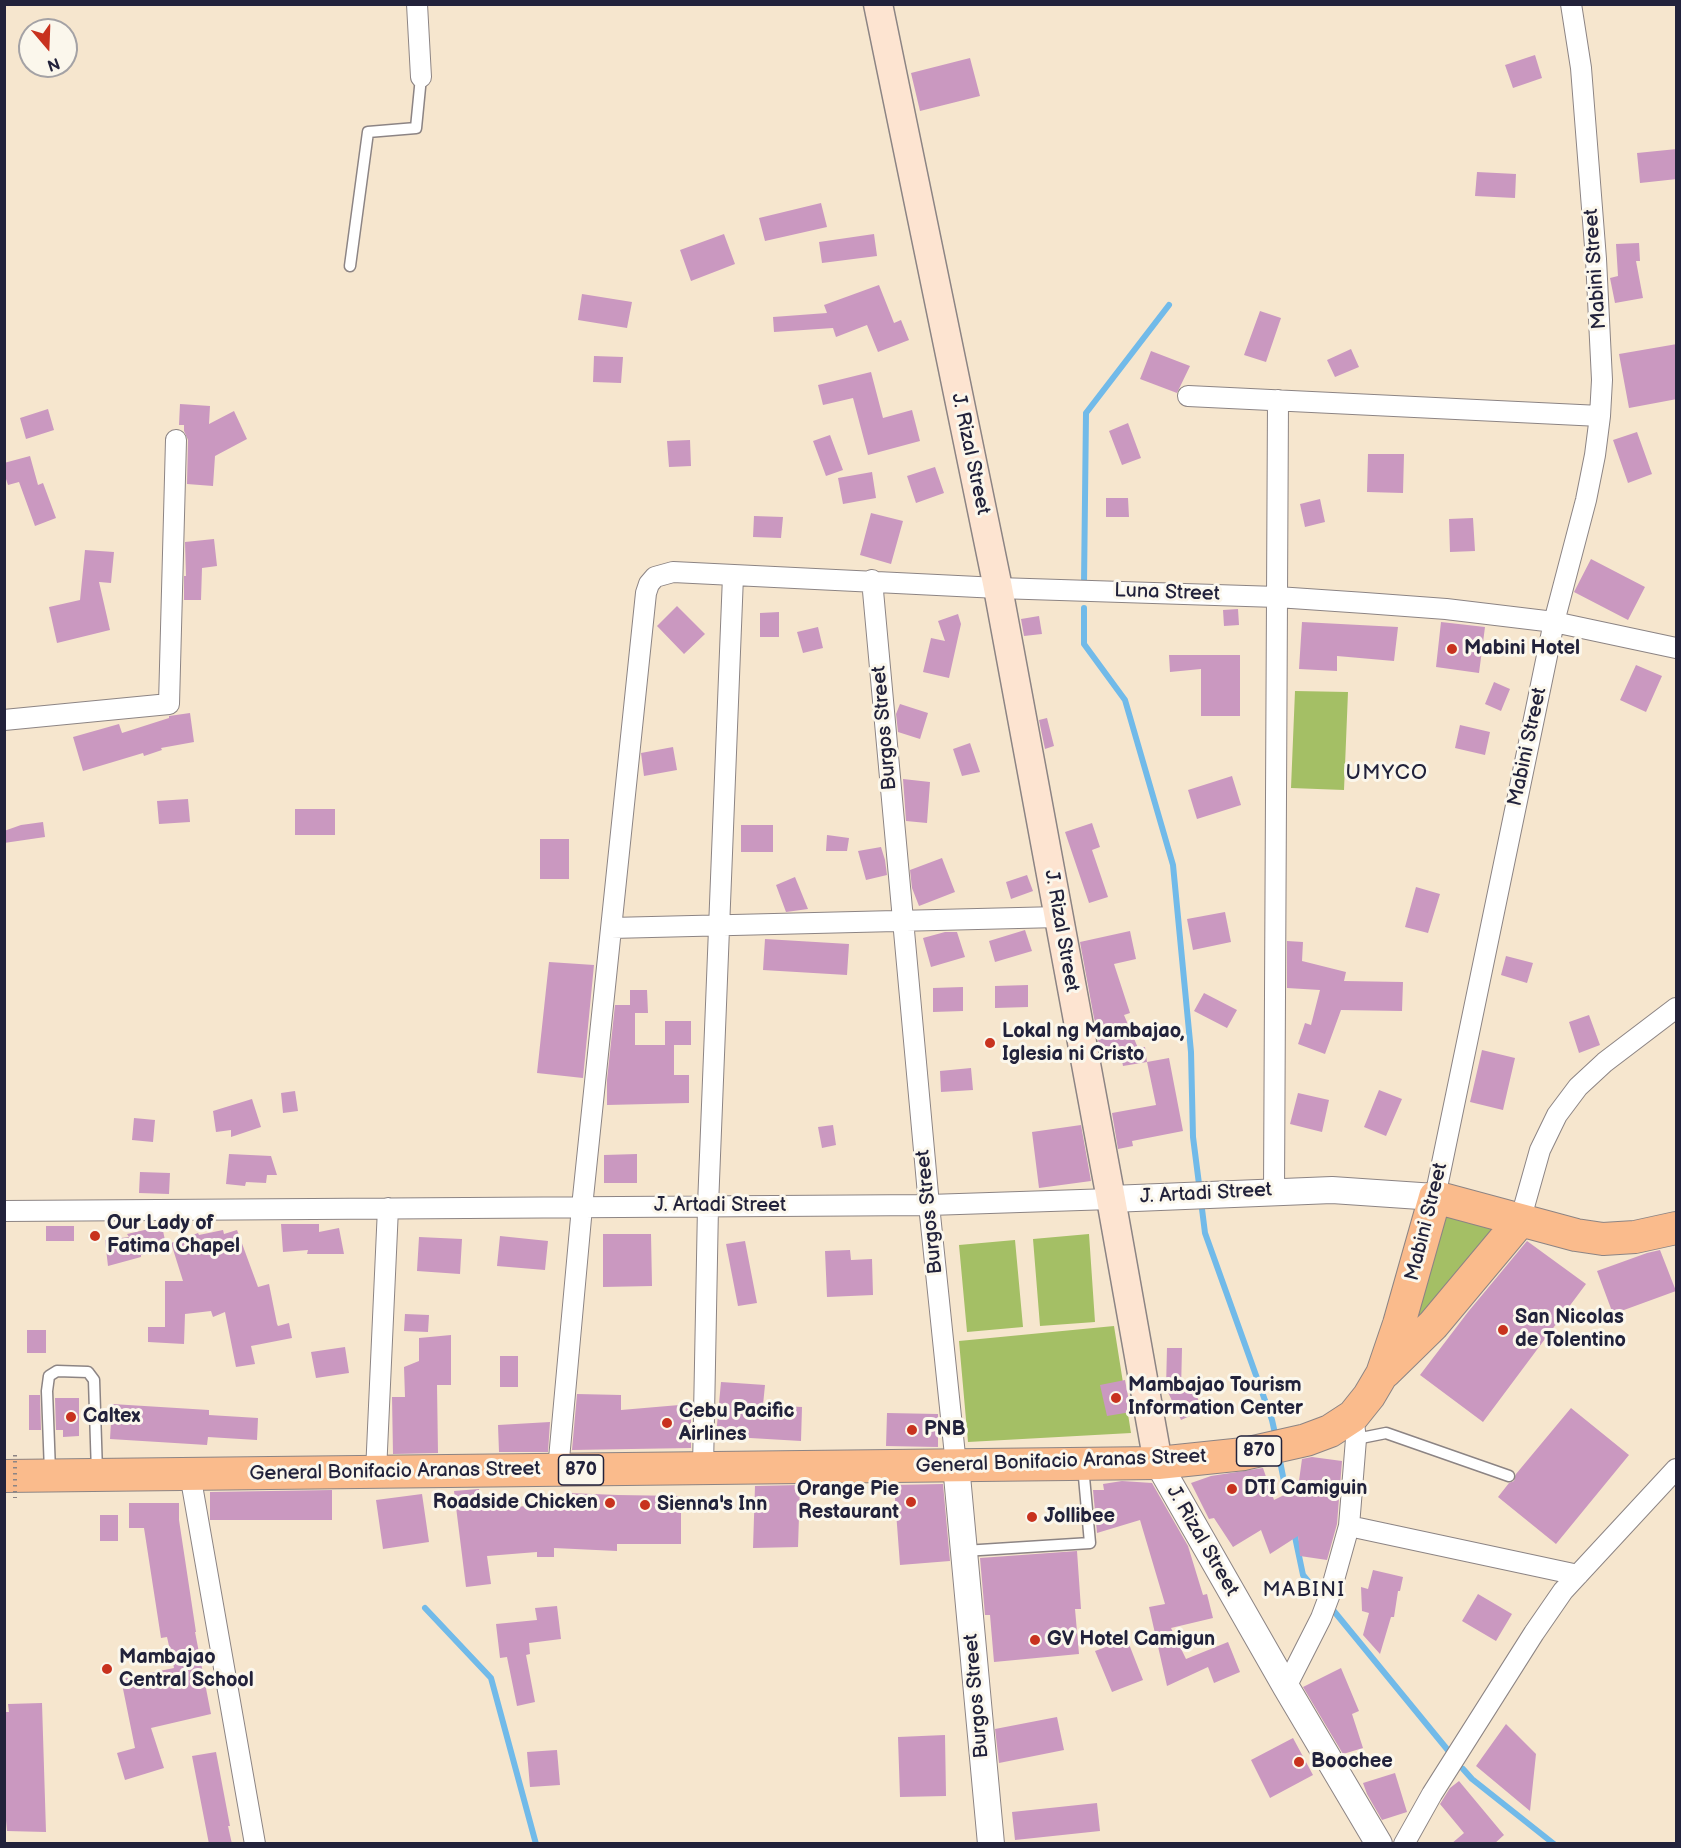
<!DOCTYPE html>
<style>
body{margin:0}
#map{position:relative;width:1681px;height:1848px;overflow:hidden;background:#f6e6ce;font-family:"Balsamiq Sans",sans-serif}
canvas{display:block}
.frame{position:absolute;inset:0;border:6px solid #22223b;pointer-events:none}
.north{position:absolute;left:18px;top:18px;width:60px;height:60px;box-sizing:border-box;background:#fbf7ec;border:2px solid #a4a2a5;border-radius:50%;rotate:161deg;font-size:16px;font-weight:700;line-height:24px;text-align:center;color:#22223b}
.north::after{content:'';display:block;margin:auto;width:21px;height:27px;background:#c8321e;clip-path:polygon(50% 0,100% 100%,50% 72%,0 100%)}
</style>
<div id="map">
<canvas width="1681" height="1848"></canvas>
<div class="frame"></div>
<div class="north">N</div>
</div>
<script>
const context = document.querySelector('canvas').getContext('2d');
context.lineJoin = 'round';
function fill(path, color) {
  context.fillStyle = color;
  context.fill(path, 'evenodd');
}
function poly(rows) {
  const path = new Path2D();
  for (const r of rows) {
    path.moveTo(r[0], r[1]);
    for (let i = 2; i < r.length; i += 2) path.lineTo(r[i], r[i + 1]);
  }
  return path;
}
function trace(path, color, width, dash) {
  context.strokeStyle = color;
  context.lineWidth = width;
  context.lineCap = dash ? 'butt' : 'round';
  context.setLineDash(dash || []);
  context.stroke(path);
}
function label(font, color, halo, rows, align = 'center') {
  context.font = font + ' "Balsamiq Sans",sans-serif';
  context.lineWidth = 6;
  context.setLineDash([]);
  context.textBaseline = 'middle';
  context.strokeStyle = halo;
  context.fillStyle = color;
  for (const [text, x, y, turn = 0] of rows) {
    context.save();
    context.translate(x, y);
    context.rotate((+turn || 0) * Math.PI / 180);
    context.textAlign = isNaN(turn) ? turn : align;
    if (halo) context.strokeText(text, 0, 0);
    context.fillText(text, 0, 0);
    context.restore();
  }
}
fill(poly([
 [1295,691,1348,692,1344,790,1291,788],
 [1444,1206,1507,1225,1398,1353],
 [1089,1234,1095,1322,1040,1326,1033,1239],
 [1015,1240,1023,1327,967,1332,959,1245],
 [1114,1326,1131,1433,968,1442,959,1341]
]), '#a4bf65');
trace(poly([
 [1084,584,1086,413,1169,305],
 [1084,608,1084,644,1125,700,1173,865,1191,1052,1193,1137,1199,1184],
 [1202,1209,1205,1233,1272,1420,1276,1438],
 [1280,1461,1288,1502],
 [1294,1532,1303,1575,1321,1597],
 [425,1608,491,1678,536,1844],
 [1333,1610,1451,1754],
 [1463,1769,1472,1779,1554,1844]
]), '#71bae9', 6);
fill(poly([
 [1535,55,1542,78,1513,88,1505,65],
 [970,58,980,96,920,111,911,73],
 [1677,149,1677,179,1640,183,1637,153],
 [1477,172,1516,174,1515,198,1475,196],
 [821,203,827,227,765,241,759,218],
 [724,234,735,264,691,281,680,250],
 [874,234,877,256,822,263,819,242],
 [1639,243,1640,261,1636,261,1643,298,1615,303,1610,278,1618,276,1616,244],
 [879,285,894,323,901,320,909,340,878,352,867,325,836,337,833,328,774,332,773,317,827,313,824,305],
 [582,294,632,302,627,328,578,320],
 [1260,311,1281,318,1266,362,1244,355],
 [1677,344,1677,399,1629,408,1619,354],
 [1351,349,1359,367,1335,377,1327,360],
 [1151,351,1190,366,1177,393,1140,379],
 [594,356,623,357,621,383,593,382],
 [871,372,883,418,912,410,920,441,868,455,853,398,823,405,818,385],
 [180,404,210,406,209,424,234,411,247,439,215,456,213,486,187,484,188,440,184,431,184,425,179,425],
 [48,409,54,430,26,439,20,418],
 [1128,423,1141,458,1122,465,1109,431],
 [1637,432,1652,474,1628,483,1613,440],
 [830,435,843,470,826,476,813,441],
 [690,440,691,466,669,467,667,441],
 [1368,454,1404,454,1403,493,1367,492],
 [30,456,38,485,43,483,56,518,35,526,19,482,8,485,4,473,4,463],
 [935,467,944,493,916,503,907,476],
 [872,472,876,498,843,504,838,478],
 [1106,498,1128,498,1129,517,1106,517],
 [1320,499,1325,522,1305,527,1300,504],
 [871,513,903,521,891,564,860,555],
 [754,516,783,517,781,538,753,537],
 [1473,518,1475,551,1450,552,1449,519],
 [214,539,217,566,202,568,201,600,184,600,184,576,186,576,185,542],
 [85,550,114,552,111,583,99,582,110,630,57,643,49,607,80,600],
 [1591,559,1645,587,1628,620,1574,592],
 [677,606,705,634,684,654,657,626],
 [1238,609,1239,625,1224,626,1223,610],
 [779,612,779,637,760,637,760,613],
 [958,614,961,624,949,678,923,672,931,638,945,641,938,621],
 [1039,616,1042,634,1024,636,1021,619],
 [1302,622,1398,627,1394,661,1337,656,1337,671,1299,669],
 [1441,622,1485,627,1479,673,1436,667],
 [818,627,823,648,803,653,797,632],
 [1169,655,1240,655,1240,716,1201,716,1201,669,1170,672],
 [1636,665,1662,676,1646,712,1620,700],
 [1494,682,1510,689,1501,711,1485,704],
 [900,704,928,713,920,739,898,732,896,714],
 [190,713,194,742,161,748,162,750,144,756,143,753,83,771,73,737,119,724,122,733,169,718,169,716],
 [1047,718,1054,746,1045,749,1039,720],
 [1460,725,1490,732,1485,755,1455,748],
 [970,743,980,772,962,776,953,749],
 [673,747,677,770,644,776,641,753],
 [1232,776,1241,805,1197,819,1188,790],
 [903,779,930,782,927,823,906,821],
 [188,799,190,822,159,824,157,801],
 [295,809,335,809,335,835,295,835],
 [43,822,45,837,4,843,4,831,21,825],
 [1092,823,1100,847,1092,850,1108,897,1089,903,1065,832],
 [741,825,773,825,773,852,741,852],
 [827,835,849,838,847,851,826,851],
 [540,839,569,839,569,879,540,879],
 [881,847,885,860,887,875,866,880,858,851],
 [942,858,955,892,919,906,912,888,910,870],
 [1027,875,1033,891,1011,899,1006,882],
 [795,877,808,909,786,912,776,885],
 [1416,887,1440,894,1428,933,1405,927],
 [1225,912,1231,942,1193,950,1187,919],
 [1025,930,1032,951,995,962,989,941],
 [1130,931,1136,959,1114,964,1130,1013,1124,1015,1138,1048,1145,1047,1147,1062,1123,1066,1120,1050,1102,1058,1097,1035,1099,1034,1094,1018,1080,942],
 [945,932,957,932,965,957,931,967,923,938],
 [765,939,849,944,847,975,763,970],
 [1287,941,1303,942,1302,961,1346,972,1344,981,1403,982,1402,1011,1341,1010,1325,1054,1298,1044,1305,1023,1311,1025,1320,990,1287,988],
 [1506,956,1533,963,1527,983,1501,975],
 [549,962,594,965,583,1078,537,1073],
 [1028,985,1028,1007,995,1008,995,986],
 [963,987,963,1011,933,1012,933,988],
 [630,990,647,990,648,1013,635,1013,635,1045,665,1045,665,1021,691,1021,691,1045,674,1045,674,1075,689,1075,689,1103,607,1105,607,1080,615,1005,630,1005],
 [1204,993,1237,1010,1227,1028,1194,1011],
 [1589,1015,1600,1045,1579,1053,1569,1022],
 [1482,1050,1515,1058,1503,1110,1470,1102],
 [1169,1058,1183,1131,1132,1141,1133,1146,1118,1149,1112,1113,1156,1105,1147,1062],
 [971,1068,973,1090,941,1092,940,1071],
 [1379,1090,1402,1099,1386,1136,1364,1127],
 [295,1091,298,1111,283,1113,281,1093],
 [1298,1093,1329,1100,1322,1132,1290,1124],
 [252,1099,261,1127,231,1137,231,1130,216,1132,213,1111],
 [134,1118,155,1120,153,1142,132,1140],
 [833,1125,836,1145,822,1148,818,1127],
 [1081,1125,1091,1181,1039,1188,1032,1132],
 [229,1154,271,1156,277,1175,267,1175,266,1183,246,1182,245,1186,226,1184],
 [637,1154,637,1183,604,1183,604,1155],
 [140,1172,170,1173,169,1194,139,1193],
 [281,1224,319,1224,319,1232,339,1228,344,1254,307,1254,308,1250,283,1252],
 [46,1226,74,1226,74,1241,46,1241],
 [162,1226,167,1250,141,1255,141,1257,108,1266,105,1240,129,1237,127,1234],
 [223,1230,224,1234,237,1230,258,1287,269,1284,277,1324,278,1326,289,1323,292,1338,251,1346,255,1364,236,1367,225,1312,213,1317,211,1311,185,1314,184,1344,148,1342,148,1327,165,1327,165,1281,183,1281,171,1243,198,1233,199,1235],
 [603,1234,651,1234,652,1286,603,1287],
 [500,1236,548,1241,545,1270,497,1266],
 [419,1237,462,1239,460,1274,417,1271],
 [745,1241,757,1303,738,1306,726,1244],
 [1527,1241,1586,1284,1483,1422,1420,1375,1468,1312],
 [850,1250,851,1260,872,1259,873,1295,827,1297,825,1251],
 [1660,1250,1676,1291,1613,1314,1597,1271,1647,1253],
 [405,1314,429,1315,428,1332,404,1331],
 [27,1330,46,1330,46,1353,27,1353],
 [451,1335,451,1385,437,1385,438,1453,393,1454,392,1397,405,1397,404,1367,419,1361,419,1338],
 [345,1347,349,1373,316,1378,311,1352],
 [1167,1348,1182,1348,1181,1391,1192,1386,1203,1410,1181,1420,1166,1388],
 [500,1356,518,1356,518,1387,500,1387],
 [1125,1380,1131,1412,1107,1416,1100,1385],
 [721,1382,765,1385,763,1405,802,1407,801,1441,716,1436],
 [577,1394,621,1395,621,1410,691,1404,691,1448,572,1450],
 [29,1395,40,1395,41,1430,29,1430],
 [55,1398,79,1398,79,1436,63,1437,63,1430,56,1430],
 [112,1404,209,1410,209,1415,258,1418,257,1440,208,1437,207,1445,110,1439],
 [1571,1408,1629,1455,1556,1544,1498,1497,1509,1483,1514,1481,1516,1474],
 [887,1413,938,1414,938,1447,886,1446],
 [550,1422,548,1452,499,1452,498,1425],
 [1312,1457,1342,1461,1337,1524,1327,1560,1300,1556,1298,1536,1270,1554,1261,1530,1233,1547,1214,1518,1209,1519,1191,1483,1211,1476,1263,1468,1274,1500,1298,1488,1302,1459],
 [1122,1481,1152,1483,1188,1546,1203,1595,1207,1594,1213,1618,1171,1628,1186,1659,1228,1642,1240,1672,1214,1683,1208,1667,1167,1686,1149,1607,1165,1604,1140,1520,1097,1533,1093,1490,1104,1490,1103,1484],
 [943,1484,950,1561,900,1565,894,1485],
 [800,1485,798,1547,753,1548,755,1486],
 [479,1489,482,1510,537,1505,537,1499,568,1499,568,1493,618,1495,681,1496,681,1544,617,1544,617,1551,554,1548,554,1557,537,1557,537,1552,487,1556,491,1584,466,1587,454,1491],
 [332,1490,332,1520,210,1520,210,1492],
 [422,1494,429,1542,383,1549,376,1500],
 [129,1503,179,1503,179,1520,196,1632,195,1632,211,1714,151,1728,164,1768,125,1780,117,1753,135,1748,121,1679,174,1668,167,1637,161,1638,144,1528,129,1528],
 [100,1515,118,1515,118,1541,100,1541],
 [1077,1551,1081,1609,1075,1609,1079,1654,994,1662,990,1615,985,1615,980,1558],
 [1373,1570,1403,1577,1400,1591,1398,1591,1394,1617,1391,1617,1380,1654,1363,1635,1369,1613,1362,1611,1361,1587,1368,1589],
 [1478,1594,1512,1614,1496,1641,1462,1621],
 [557,1606,561,1639,529,1643,530,1654,526,1655,535,1702,517,1706,507,1657,500,1658,496,1624,537,1620,535,1608],
 [1127,1639,1143,1680,1112,1692,1095,1651],
 [1341,1668,1359,1711,1352,1714,1363,1748,1343,1754,1303,1687],
 [42,1703,46,1832,7,1831,4,1799,4,1712,9,1712,8,1704],
 [1057,1717,1064,1750,999,1763,995,1729],
 [1506,1724,1536,1754,1530,1811,1476,1766],
 [945,1735,946,1796,900,1797,898,1737],
 [1293,1738,1313,1775,1270,1798,1251,1760],
 [557,1750,560,1785,530,1787,527,1752],
 [216,1752,230,1826,228,1826,232,1844,209,1844,192,1756],
 [1395,1773,1407,1812,1382,1820,1367,1794,1363,1783],
 [1459,1781,1504,1835,1494,1844,1451,1844,1464,1833,1440,1804,1450,1788],
 [1097,1803,1100,1831,1015,1840,1012,1812]
]), '#ca98c0');
const service = poly([
 [350,266,368,132,416,128,421,77],
 [1356,1439,1386,1433,1509,1476],
 [50,1472,47,1391,49,1376,57,1371,88,1372,94,1380,97,1473],
 [964,1551,1090,1543,1083,1466]
]);
const minor = poly([
 [417,4,421,77],
 [1188,396,1600,416],
 [872,580,929,1205,956,1465],
 [4,720,169,704,176,440],
 [611,928,1059,917],
 [1274,1191,1278,400],
 [1435,1197,1554,622,1586,500,1595,455,1600,416,1602,380,1596,259,1581,68,1571,4],
 [4,1211,929,1205,1111,1199],
 [1520,1221,1540,1150,1557,1115,1578,1087,1605,1062,1676,1008],
 [703,1468,708,1206,733,576],
 [558,1470,582,1207,646,593,649,584,655,577,673,572,998,588,1277,597,1365,603,1446,609,1554,622,1676,648],
 [376,1472,388,1208],
 [190,1474,255,1844],
 [1349,1526,1578,1575],
 [1286,1687,1321,1618,1330,1594,1349,1526,1356,1439,1353,1416],
 [1404,1844,1432,1794,1534,1633,1563,1591,1676,1469]
]);
const tertiary = poly([
 [1111,1199,1332,1190,1435,1197],
 [1158,1463,1286,1687,1379,1844],
 [956,1465,991,1844]
]);
const secondary = poly([
 [878,4,998,588,1111,1199,1158,1463]
]);
const primary = poly([
 [1385,1372,1433,1325,1520,1221],
 [4,1476,1158,1463,1244,1454,1306,1440,1330,1431,1353,1416,1369,1396,1382,1374,1399,1324,1435,1197,1576,1235,1603,1239,1635,1237,1676,1228]
]);
trace(service, '#8c8484', 13);
trace(minor, '#8c8484', 22);
trace(tertiary, '#8c8484', 28);
trace(secondary, '#8c8484', 31);
trace(primary, '#8c8484', 34);
trace(service, '#fff', 10);
trace(minor, '#fff', 20);
trace(tertiary, '#fff', 26);
trace(secondary, '#fde4d1', 28);
trace(primary, '#fabb8c', 32);
trace(poly([
 [15,1455,15,1498]
]), '#8c8484', 4, [1.5, 4.5]);
for (const [x, y, r, color] of [
 [1452,649,6,"#c8321e"],
 [990,1043,6,"#c8321e"],
 [95,1236,6,"#c8321e"],
 [1503,1330,6,"#c8321e"],
 [1116,1398,6,"#c8321e"],
 [71,1417,6,"#c8321e"],
 [667,1423,6,"#c8321e"],
 [912,1430,6,"#c8321e"],
 [1232,1489,6,"#c8321e"],
 [911,1502,6,"#c8321e"],
 [610,1503,6,"#c8321e"],
 [645,1505,6,"#c8321e"],
 [1032,1517,6,"#c8321e"],
 [1035,1640,6,"#c8321e"],
 [107,1669,6,"#c8321e"],
 [1299,1762,6,"#c8321e"]
]) {
  const dot = new Path2D();
  dot.arc(x, y, r, 0, 2 * Math.PI);
  context.fillStyle = color;
  context.fill(dot);
  trace(dot, '#fbf7ec', 2);
}
for (const [x, y, w] of [
 [1259,1451,45],
 [581,1470,45]
]) {
  const box = new Path2D();
  box.roundRect(x - w / 2, y - 15, w, 30, 4.5);
  context.fillStyle = '#fbf7ec';
  context.fill(box);
  trace(box, '#22223b', 1.5);
}
label('bold 18px', '#22223b', null, [
 ["870",1259,1451],
 ["870",581,1470]
]);
label('20px', '#22223b', '#fbf7ec', [
 ["Mabini Street",1596,269,-94],
 ["J. Rizal Street",970,454,78],
 ["Luna Street",1167,593,2],
 ["Burgos Street",885,728,-95],
 ["Mabini Street",1528,747,-78],
 ["J. Rizal Street",1061,931,80],
 ["J. Artadi Street",1206,1194,-3],
 ["J. Artadi Street",720,1206],
 ["Burgos Street",930,1212,-96],
 ["Mabini Street",1427,1222,-76],
 ["General Bonifacio Aranas Street",1061,1462,-2],
 ["General Bonifacio Aranas Street",395,1472,-1],
 ["J. Rizal Street",1202,1541,60],
 ["Burgos Street",977,1696,-95]
]);
label('bold 20px', '#22223b', '#fbf7ec', [
 ["Mabini Hotel",1464,649],
 ["Lokal ng Mambajao,",1002,1032],
 ["Iglesia ni Cristo",1002,1055],
 ["Our Lady of",107,1224],
 ["Fatima Chapel",107,1247],
 ["San Nicolas",1515,1318],
 ["de Tolentino",1515,1341],
 ["Mambajao Tourism",1128,1386],
 ["Information Center",1128,1409],
 ["Cebu Pacific",679,1412],
 ["Airlines",679,1435],
 ["Caltex",83,1417],
 ["PNB",924,1430],
 ["DTI Camiguin",1244,1489],
 ["Orange Pie",899,1490,"right"],
 ["Restaurant",899,1513,"right"],
 ["Roadside Chicken",598,1503,"right"],
 ["Sienna's Inn",657,1505],
 ["Jollibee",1044,1517],
 ["GV Hotel Camigun",1047,1640],
 ["Mambajao",119,1658],
 ["Central School",119,1681],
 ["Boochee",1311,1762]
], 'left');
context.letterSpacing = '1.5px';
label('21px', '#22223b', '#fbf7ec', [
 ["UMYCO",1387,774],
 ["MABINI",1304,1591]
]);
context.letterSpacing = '0px';
</script>
